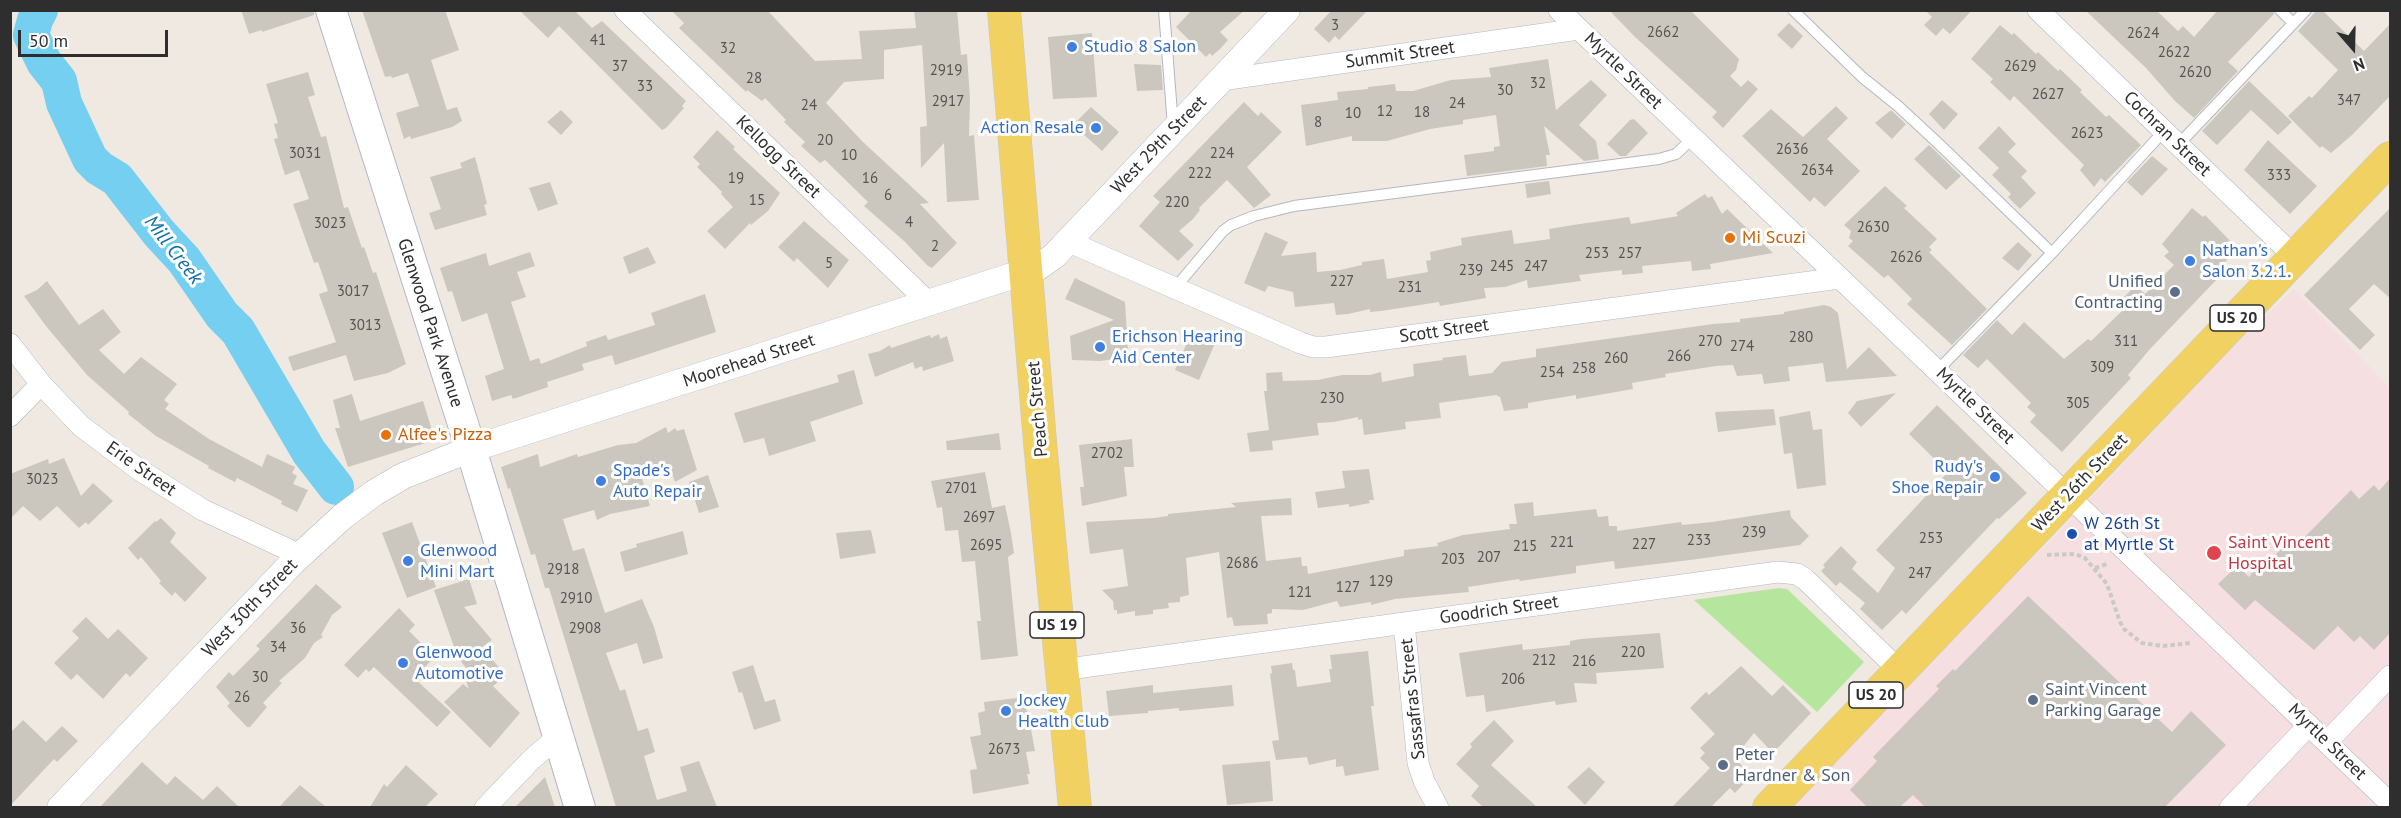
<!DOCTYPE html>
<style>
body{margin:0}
#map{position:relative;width:2401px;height:818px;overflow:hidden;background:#efe9e1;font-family:"PT Sans",sans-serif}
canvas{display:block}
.frame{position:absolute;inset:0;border:12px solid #2e2e2e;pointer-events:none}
.north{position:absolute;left:2323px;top:18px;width:60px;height:60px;-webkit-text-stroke:4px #fff;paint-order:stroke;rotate:160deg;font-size:16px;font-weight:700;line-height:24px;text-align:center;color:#2e2e2e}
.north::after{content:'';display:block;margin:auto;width:21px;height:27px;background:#2e2e2e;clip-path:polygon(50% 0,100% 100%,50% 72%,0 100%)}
.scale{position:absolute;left:18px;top:30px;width:150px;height:27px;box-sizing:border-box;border:3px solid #2e2e2e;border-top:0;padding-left:8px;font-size:18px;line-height:21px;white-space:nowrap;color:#2e2e2e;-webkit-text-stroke:4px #fff;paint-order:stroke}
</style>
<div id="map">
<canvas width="2401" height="818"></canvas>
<div class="frame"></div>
<div class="north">N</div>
<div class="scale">50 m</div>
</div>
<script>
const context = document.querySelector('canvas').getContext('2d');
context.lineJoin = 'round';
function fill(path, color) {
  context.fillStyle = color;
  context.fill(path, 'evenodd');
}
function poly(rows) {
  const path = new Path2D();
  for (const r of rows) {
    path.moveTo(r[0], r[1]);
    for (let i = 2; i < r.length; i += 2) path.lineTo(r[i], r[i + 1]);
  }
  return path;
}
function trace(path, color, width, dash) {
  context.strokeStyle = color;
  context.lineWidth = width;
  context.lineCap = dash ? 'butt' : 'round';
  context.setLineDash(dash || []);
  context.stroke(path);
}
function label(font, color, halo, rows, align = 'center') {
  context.font = font + ' "PT Sans",sans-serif';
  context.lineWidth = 6;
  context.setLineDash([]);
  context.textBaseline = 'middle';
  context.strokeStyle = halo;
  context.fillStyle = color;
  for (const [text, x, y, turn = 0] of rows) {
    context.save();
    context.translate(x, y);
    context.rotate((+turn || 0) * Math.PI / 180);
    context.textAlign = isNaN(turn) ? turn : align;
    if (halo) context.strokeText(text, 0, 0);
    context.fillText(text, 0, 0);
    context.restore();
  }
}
fill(poly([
 [2294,289,2390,388,2390,807,1792,808,1943,648,2060,531,2230,350]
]), '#f5dfe0');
fill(poly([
 [1779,588,1787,589,1864,662,1817,712,1694,600]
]), '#b6e59e');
trace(poly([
 [40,10,35,20,31,35,44,62,59,81,64,103,90,159,99,168,117,179,159,233,184,260,222,315,238,331,309,452,336,487]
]), '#75cff0', 36);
fill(poly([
 [241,10,314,10,314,15,262,32,262,30,249,34],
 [362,10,445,10,459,50,431,60,447,110,457,107,462,121,452,127,411,139,410,136,404,139,396,113,419,106,408,73,392,78,391,76,385,77],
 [519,10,574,10,592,28,602,21,686,101,682,106,684,108,666,128,662,130,559,26,548,38],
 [671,10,767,10,815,61,862,59,859,31,916,28,914,10,957,10,961,55,967,54,970,99,969,136,974,135,979,200,947,202,944,143,921,168,920,127,927,126,922,45,884,50,884,79,844,82,826,103,863,142,929,203,920,204,957,243,932,268,928,266,904,241,864,206,868,202,825,160,820,163,801,146,805,142,784,122,786,120,765,98,762,101,747,90,746,92,679,28,684,23],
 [1192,10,1245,10,1220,32,1228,40,1221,48,1212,56,1210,53,1206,57,1176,27],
 [1332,10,1368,10,1339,40,1335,36,1329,43,1314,29],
 [1609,10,1690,10,1739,59,1736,70,1730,76,1741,87,1748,80,1758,89,1723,128,1712,117,1717,112,1634,36],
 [1925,10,1972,10,1950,34,1943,28,1936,36,1924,25,1932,17],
 [2085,10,2156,10,2178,31,2183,26,2194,37,2218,10,2273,10,2274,14,2228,62,2238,71,2194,118,2175,101,2146,68],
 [2317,10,2322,10,2364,51,2391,23,2391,95,2352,135,2331,153,2322,146,2320,148,2288,116,2309,96,2312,98,2338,70,2298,31],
 [1789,23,1803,36,1792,49,1777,35],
 [2000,25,2012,35,2014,33,2036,54,2038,52,2058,71,2060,69,2082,90,2080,92,2106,117,2109,115,2141,145,2105,182,2101,178,2094,187,2080,170,2084,165,2014,96,2010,101,1990,82,1993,79,1971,59],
 [1092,33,1097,97,1053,99,1048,37],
 [1548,59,1556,110,1591,80,1607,95,1579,125,1596,141,1599,159,1584,161,1544,126,1550,155,1546,155,1547,166,1467,176,1464,155,1494,151,1494,147,1500,146,1496,115,1463,120,1463,124,1430,129,1387,141,1352,141,1352,136,1306,146,1301,105,1338,100,1337,92,1368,89,1368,87,1395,84,1396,91,1413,91,1451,80,1491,77,1489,68],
 [1134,64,1161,65,1163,90,1137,91],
 [308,72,315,95,308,97,321,137,326,136,344,208,348,207,362,248,364,247,373,273,376,272,406,364,388,373,354,381,346,355,293,371,288,357,336,342,319,294,328,291,318,262,314,263,293,204,309,199,299,170,285,175,274,139,278,138,274,124,278,123,266,84],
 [2249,81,2292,122,2278,135,2251,110,2217,145,2202,131],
 [1942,100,1958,114,1944,130,1929,114],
 [1244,102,1258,116,1261,112,1282,132,1247,167,1271,195,1254,208,1227,180,1199,208,1200,210,1193,219,1179,231,1194,245,1178,261,1139,226,1160,202,1153,196],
 [1836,106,1848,118,1827,139,1860,171,1825,207,1814,197,1810,202,1742,136,1771,109,1803,137],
 [1091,107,1119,132,1102,151,1073,125],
 [561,110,573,122,561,135,547,122],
 [1891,110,1906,124,1892,139,1875,123],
 [1634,119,1648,133,1626,156,1620,156,1607,144,1630,120],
 [1999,126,2016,144,2008,152,2027,171,2021,177,2036,193,2020,209,2008,197,2011,194,1992,175,1999,168,1978,148],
 [717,130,735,147,733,149,780,193,768,211,751,225,750,223,725,249,707,231,733,207,721,194,722,192,697,167,700,164,693,157],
 [2268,140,2317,186,2290,214,2244,170],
 [1929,145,1961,176,1946,190,1914,159],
 [2152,156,2168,169,2142,196,2127,182],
 [475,157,482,183,487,204,484,205,487,215,435,230,429,213,441,209,430,177,462,168,460,163],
 [1549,181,1551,194,1527,198,1525,184],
 [550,182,558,204,538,211,529,188],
 [1885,186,1907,206,1904,208,1937,239,1929,247,1932,250,1929,252,1987,309,1952,345,1907,304,1912,299,1888,275,1884,278,1848,246,1853,241,1849,238,1851,231,1844,225],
 [1705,194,1708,198,1712,196,1722,214,1727,209,1773,253,1710,264,1711,269,1692,271,1691,261,1642,266,1643,273,1622,275,1622,270,1579,275,1581,281,1528,288,1527,280,1505,287,1484,288,1486,298,1440,306,1439,302,1381,311,1370,312,1370,309,1348,314,1336,315,1334,303,1295,307,1293,292,1268,286,1265,292,1244,283,1265,232,1288,242,1281,256,1316,252,1317,272,1340,270,1362,265,1362,262,1384,259,1387,279,1428,272,1426,261,1431,260,1430,252,1462,245,1461,238,1512,230,1514,244,1550,239,1549,229,1573,225,1629,217,1631,224,1678,216,1676,213],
 [2391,207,2391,299,2374,284,2349,309,2375,335,2360,350,2304,295],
 [2192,208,2203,217,2205,215,2238,249,2217,270,2222,274,2150,349,2128,375,2131,378,2062,452,2030,422,2036,415,2027,407,2031,403,1987,359,1978,368,1963,355,1997,320,2012,335,2024,322,2064,359,2088,339,2091,341,2123,310,2117,304,2135,286,2145,294,2174,265,2164,256,2169,252,2162,244],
 [804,221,849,260,828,288,797,258,794,262,778,247],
 [2018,242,2032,255,2018,271,2002,258],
 [648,247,656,263,629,274,623,257],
 [530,252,535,266,517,272,526,297,511,302,530,361,539,358,541,364,587,346,586,342,606,335,608,340,655,325,651,313,705,294,716,332,615,365,612,355,582,364,584,370,547,382,548,387,513,399,511,395,492,401,485,376,504,369,487,313,462,322,452,291,448,292,440,268,486,253,489,266],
 [1075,278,1125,302,1128,351,1122,352,1122,358,1100,361,1072,360,1070,336,1114,320,1065,299],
 [47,281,79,325,103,309,121,332,99,350,124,374,141,357,177,384,164,400,169,404,165,409,209,439,262,467,267,454,295,467,292,473,297,476,293,484,308,490,297,512,281,504,282,501,237,478,235,482,208,468,209,466,156,436,128,414,129,412,87,375,46,326,24,296,37,290],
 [1824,305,1831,307,1838,313,1847,369,1869,347,1897,376,1826,382,1823,363,1788,367,1790,381,1764,384,1762,374,1737,376,1733,365,1716,366,1665,374,1666,377,1632,383,1633,389,1576,399,1576,395,1528,403,1528,408,1504,411,1500,397,1496,395,1439,403,1441,418,1405,422,1406,429,1364,435,1362,419,1358,420,1358,417,1334,422,1317,423,1319,435,1272,441,1273,450,1250,452,1247,433,1269,430,1264,391,1267,391,1266,373,1282,372,1283,381,1318,380,1342,375,1370,375,1381,372,1382,382,1414,376,1413,364,1443,360,1442,358,1466,355,1469,376,1492,373,1502,362,1536,357,1536,349,1713,324,1740,322,1740,319,1784,314,1784,312],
 [1195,332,1216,341,1199,380,1175,370,1189,338,1193,339],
 [939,334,940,339,947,336,954,361,923,371,922,366,915,369,913,362,875,377,868,354,880,351,890,345,891,348,930,335,931,338],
 [854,370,863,404,810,422,816,441,769,456,764,438,744,443,734,413,839,382,837,375],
 [1896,393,1861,427,1848,413,1857,401],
 [352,394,360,421,423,401,435,440,348,467,335,428,340,428,333,400],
 [1937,405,2027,493,1999,519,1997,518,1906,614,1902,610,1882,630,1860,609,1865,603,1840,582,1836,586,1821,571,1825,567,1823,565,1841,546,1857,562,1852,569,1878,593,1895,568,1876,550,1948,472,1909,434],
 [1774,409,1776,425,1718,432,1715,412],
 [1810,411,1813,430,1822,429,1826,485,1797,489,1792,453,1784,454,1779,417],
 [666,427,668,433,675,428,677,431,684,429,697,470,675,482,671,470,642,478,650,506,610,514,597,520,594,510,563,519,573,551,584,548,605,613,642,599,654,627,663,658,643,664,637,643,606,653,620,691,625,689,638,731,648,728,655,752,644,756,657,800,687,791,680,767,699,761,717,807,616,807,549,588,545,588,535,554,531,555,510,488,508,489,501,467,538,454,540,467,577,454,578,457,618,445,636,443],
 [999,433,1001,450,947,450,946,441],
 [1132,439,1134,467,1124,467,1127,496,1082,506,1080,487,1084,487,1079,445],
 [64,458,81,496,93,483,113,501,88,525,86,522,79,528,57,506,40,521,23,506,10,519,10,474,48,459,49,464],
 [1369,469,1374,500,1369,500,1370,503,1349,507,1349,504,1318,508,1315,492,1345,488,1342,471],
 [985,472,992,508,1005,505,1011,533,1014,553,1008,557,1018,656,981,660,977,621,981,621,975,561,962,562,958,530,945,531,942,507,937,508,931,481],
 [708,475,719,507,699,513,689,482],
 [2391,477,2391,632,2374,650,2360,636,2354,642,2338,626,2314,650,2255,600,2245,610,2218,584,2237,566,2249,577,2255,570,2258,573,2284,546,2290,552,2351,490,2359,499,2374,485,2379,491],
 [1291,498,1292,515,1261,516,1266,561,1301,557,1302,566,1307,566,1308,574,1404,556,1404,550,1438,546,1437,543,1463,535,1510,529,1509,524,1517,524,1514,504,1533,502,1534,516,1596,509,1598,517,1608,516,1609,526,1617,526,1617,531,1681,522,1682,525,1712,522,1790,510,1791,517,1809,536,1800,545,1690,560,1615,569,1614,561,1576,566,1576,573,1520,581,1519,579,1468,587,1469,592,1395,599,1371,605,1371,602,1340,607,1337,601,1303,610,1272,609,1272,613,1267,614,1268,624,1234,626,1232,617,1227,618,1219,552,1186,558,1189,595,1180,597,1180,602,1168,603,1169,608,1153,610,1153,614,1135,616,1135,611,1117,614,1117,610,1114,610,1113,601,1102,590,1128,586,1123,549,1090,554,1086,522,1154,518,1168,516,1168,514,1236,507,1231,503],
 [161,518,176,533,170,542,207,578,185,602,175,592,172,596,159,583,161,581,141,557,138,560,128,548,155,521,156,522],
 [412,522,436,587,407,598,382,533],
 [871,530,876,553,840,559,836,533],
 [683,531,688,554,625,572,620,552,637,547,636,544],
 [469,579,477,604,464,607,492,640,482,647,506,676,493,686,520,713,490,748,444,702,463,684,469,689,465,678,470,673,458,658,434,590],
 [316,584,342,607,332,615,321,635,323,637,314,643,305,658,279,681,282,683,263,703,267,707,250,727,247,727,227,706,230,703,216,687,229,672,233,676,260,649,256,646],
 [2028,596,2172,732,2191,711,2226,745,2165,807,1925,807,1913,795,1900,807,1867,807,1850,790,1877,761,1873,757,1939,689,1936,686,1953,669,1955,671],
 [399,608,415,625,409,631,435,657,414,678,451,712,437,727,374,667,369,672,366,669,358,678,344,665],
 [86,617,108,639,118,629,148,658,130,677,126,673,103,699,77,674,71,680,54,663,79,638,72,631],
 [1660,633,1664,668,1596,673,1597,684,1574,683,1577,702,1556,705,1555,701,1486,712,1484,695,1466,697,1459,653,1522,644,1523,650,1570,645,1570,641,1581,639],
 [1368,651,1374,706,1371,706,1379,770,1345,776,1343,766,1336,767,1336,759,1309,765,1307,757,1276,760,1272,741,1279,740,1270,674,1272,673,1271,666,1292,663,1293,670,1295,670,1297,687,1331,682,1329,669,1332,669,1330,655],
 [753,665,765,702,775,699,781,721,754,730,742,692,739,693,732,672],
 [1741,666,1772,696,1783,685,1811,713,1773,753,1754,733,1734,758,1752,775,1735,793,1730,788,1711,807,1672,807,1710,768,1700,758,1705,753,1700,748,1715,734,1690,708,1706,692,1709,695],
 [1153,685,1153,693,1232,685,1234,706,1179,711,1179,708,1148,711,1148,713,1109,716,1106,691],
 [1025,697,1029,729,1031,729,1035,751,1026,752,1030,774,1027,774,1029,784,973,794,970,770,977,769,970,737,981,735,978,713,985,711,984,702],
 [23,720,46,742,62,726,78,741,57,762,54,759,10,806,10,733],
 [1494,720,1514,741,1491,765,1537,807,1483,807,1471,796,1479,786,1456,764,1472,747,1470,744],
 [1270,761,1273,801,1227,805,1222,765],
 [142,762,167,785,175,776,203,800,217,786,239,807,100,807],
 [406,765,438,794,425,807,370,807,384,784,387,787],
 [1589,767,1605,782,1585,805,1567,787],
 [545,777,555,807,515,807],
 [300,785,326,807,279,807]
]), '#cbc7bf');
const service = poly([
 [1164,10,1173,126],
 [1793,10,1862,77,1898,106,1940,145,2052,253,1937,371],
 [2280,10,2293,23],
 [2178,145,2306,10],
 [2052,253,2164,131],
 [1175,288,1223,231,1231,225,1254,216,1294,206,1659,159,1676,154,1693,138]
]);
const minor = poly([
 [625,10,930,304],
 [1559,10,2390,803],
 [2038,10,2295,257],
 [1221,80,1579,29],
 [1067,241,1301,343,1313,347,1326,347,1840,278],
 [10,344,41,384,81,426,138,469,203,510,300,555],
 [10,416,41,384],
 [1404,623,1418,763,1424,781,1438,808],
 [1061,670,1778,572,1797,574,1805,579,1900,671],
 [2327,742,2390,676],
 [485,808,532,759,559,736],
 [2230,808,2309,725]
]);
const tertiary = poly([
 [60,808,293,562,342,517,374,493,403,476,471,449,1037,268,1054,256,1287,10]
]);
const secondary = poly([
 [331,10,471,449,580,808]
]);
const primary = poly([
 [1004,10,1040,442,1075,808],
 [1769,808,2390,158]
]);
trace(service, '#b4b7c1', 12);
trace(minor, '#b4b7c1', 22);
trace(tertiary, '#b4b7c1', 27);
trace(secondary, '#b4b7c1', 32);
trace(primary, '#c9c9c9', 34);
trace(poly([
 [2047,555,2075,554,2085,558,2107,584,2120,622,2124,629,2142,643,2163,646,2191,643],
 [2095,568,2107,564]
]), '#c9c9c9', 4, [4.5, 3]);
trace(service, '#fff', 10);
trace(minor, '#fff', 21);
trace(tertiary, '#fff', 26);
trace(secondary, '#fff', 30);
trace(primary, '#f2d163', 33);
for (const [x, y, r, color] of [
 [1072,47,6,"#3f7fe0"],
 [1096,128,6,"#3f7fe0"],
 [1730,238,6,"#e8710a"],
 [2190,261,6,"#3f7fe0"],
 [2175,292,6,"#5c6f8a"],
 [1100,347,6,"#3f7fe0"],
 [386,435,6,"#e8710a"],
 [1995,477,6,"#3f7fe0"],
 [601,481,6,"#3f7fe0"],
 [2072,534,6,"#1a4fb4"],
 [2214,553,8,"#e0444e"],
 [408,561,6,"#3f7fe0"],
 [403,663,6,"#3f7fe0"],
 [2033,700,6,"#5c6f8a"],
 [1006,711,6,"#3f7fe0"],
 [1723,765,6,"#5c6f8a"]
]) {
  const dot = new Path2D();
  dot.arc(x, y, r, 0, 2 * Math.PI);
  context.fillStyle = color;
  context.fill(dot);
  trace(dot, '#fff', 2);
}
label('15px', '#555452', null, [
 ["3",1335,26],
 ["2662",1663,33],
 ["2624",2143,34],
 ["41",598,41],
 ["32",728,49],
 ["2622",2174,53],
 ["37",620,67],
 ["2629",2020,67],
 ["2919",946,71],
 ["2620",2195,73],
 ["28",754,79],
 ["32",1538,84],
 ["33",645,87],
 ["30",1505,91],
 ["2627",2048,95],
 ["347",2349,101],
 ["2917",948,102],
 ["24",1457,104],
 ["24",809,106],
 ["12",1385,112],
 ["18",1422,113],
 ["10",1353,114],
 ["8",1318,123],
 ["2623",2087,134],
 ["20",825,141],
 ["2636",1792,150],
 ["3031",305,154],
 ["224",1222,154],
 ["10",849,156],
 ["2634",1817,171],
 ["222",1200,174],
 ["333",2279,176],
 ["19",736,179],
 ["16",870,179],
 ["6",888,196],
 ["15",757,201],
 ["220",1177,203],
 ["4",909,223],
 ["3023",330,224],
 ["2630",1873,228],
 ["2",935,247],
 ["253",1597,254],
 ["257",1630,254],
 ["2626",1906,258],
 ["5",829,264],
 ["245",1502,267],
 ["247",1536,267],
 ["239",1471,271],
 ["227",1342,282],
 ["231",1410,288],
 ["3017",353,292],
 ["3013",365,326],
 ["280",1801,338],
 ["270",1710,342],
 ["311",2126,342],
 ["274",1742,347],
 ["266",1679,357],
 ["260",1616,359],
 ["309",2102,368],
 ["258",1584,369],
 ["254",1552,373],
 ["230",1332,399],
 ["305",2078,404],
 ["2702",1107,454],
 ["3023",42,480],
 ["2701",961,489],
 ["2697",979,518],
 ["239",1754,533],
 ["253",1931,539],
 ["233",1699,541],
 ["221",1562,543],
 ["227",1644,545],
 ["2695",986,546],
 ["215",1525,547],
 ["207",1489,558],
 ["203",1453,560],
 ["2686",1242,564],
 ["2918",563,570],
 ["247",1920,574],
 ["129",1381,582],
 ["127",1348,588],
 ["121",1300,593],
 ["2910",576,599],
 ["36",298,629],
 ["2908",585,629],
 ["34",278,648],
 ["220",1633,653],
 ["212",1544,661],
 ["216",1584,662],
 ["30",260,678],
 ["206",1513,680],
 ["26",242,698],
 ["2673",1004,750]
]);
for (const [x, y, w] of [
 [2237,318,54],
 [1057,625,54],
 [1876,695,54]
]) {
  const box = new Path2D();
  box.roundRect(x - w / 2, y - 13, w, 26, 4.5);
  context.fillStyle = '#fff';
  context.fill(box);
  trace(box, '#2e2e2e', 1.5);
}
label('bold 16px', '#2e2e2e', null, [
 ["US 20",2237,318],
 ["US 19",1057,625],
 ["US 20",1876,695]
]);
label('18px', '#366cbe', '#fff', [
 ["Studio 8 Salon",1084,47],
 ["Action Resale",1084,128,"right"],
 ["Nathan's",2202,251],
 ["Salon 3.2.1.",2202,272],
 ["Erichson Hearing",1112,337],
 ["Aid Center",1112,358],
 ["Rudy's",1983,467,"right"],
 ["Shoe Repair",1983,488,"right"],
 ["Spade's",613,471],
 ["Auto Repair",613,492],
 ["Glenwood",420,551],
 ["Mini Mart",420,572],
 ["Glenwood",415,653],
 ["Automotive",415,674],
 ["Jockey",1018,701],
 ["Health Club",1018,722]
], 'left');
label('18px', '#2e2e2e', '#fff', [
 ["Summit Street",1400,55,-8],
 ["Myrtle Street",1623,71,44],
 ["Cochran Street",2167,134,44],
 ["West 29th Street",1159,145,-46],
 ["Kellogg Street",778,157,44],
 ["Glenwood Park Avenue",430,323,72],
 ["Scott Street",1444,331,-8],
 ["Moorehead Street",749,361,-18],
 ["Myrtle Street",1975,406,44],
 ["Peach Street",1038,409,-95],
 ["Erie Street",141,469,35],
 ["West 26th Street",2080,483,-46],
 ["West 30th Street",250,608,-46],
 ["Goodrich Street",1499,610,-8],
 ["Sassafras Street",1413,699,-96],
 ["Myrtle Street",2327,742,44]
]);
label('18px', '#c56008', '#fff', [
 ["Mi Scuzi",1742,238],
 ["Alfee's Pizza",398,435]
], 'left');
label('18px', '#4e5e75', '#fff', [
 ["Unified",2163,282,"right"],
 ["Contracting",2163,303,"right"],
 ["Saint Vincent",2045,690],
 ["Parking Garage",2045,711],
 ["Peter",1735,755],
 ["Hardner & Son",1735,776]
], 'left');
label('18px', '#164399', '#fff', [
 ["W 26th St",2084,524],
 ["at Myrtle St",2084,545]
], 'left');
label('18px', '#be3a42', '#fff', [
 ["Saint Vincent",2228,543],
 ["Hospital",2228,564]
], 'left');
label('italic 20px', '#0d6fa3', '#fff', [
 ["Mill Creek",173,250,52]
]);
</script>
